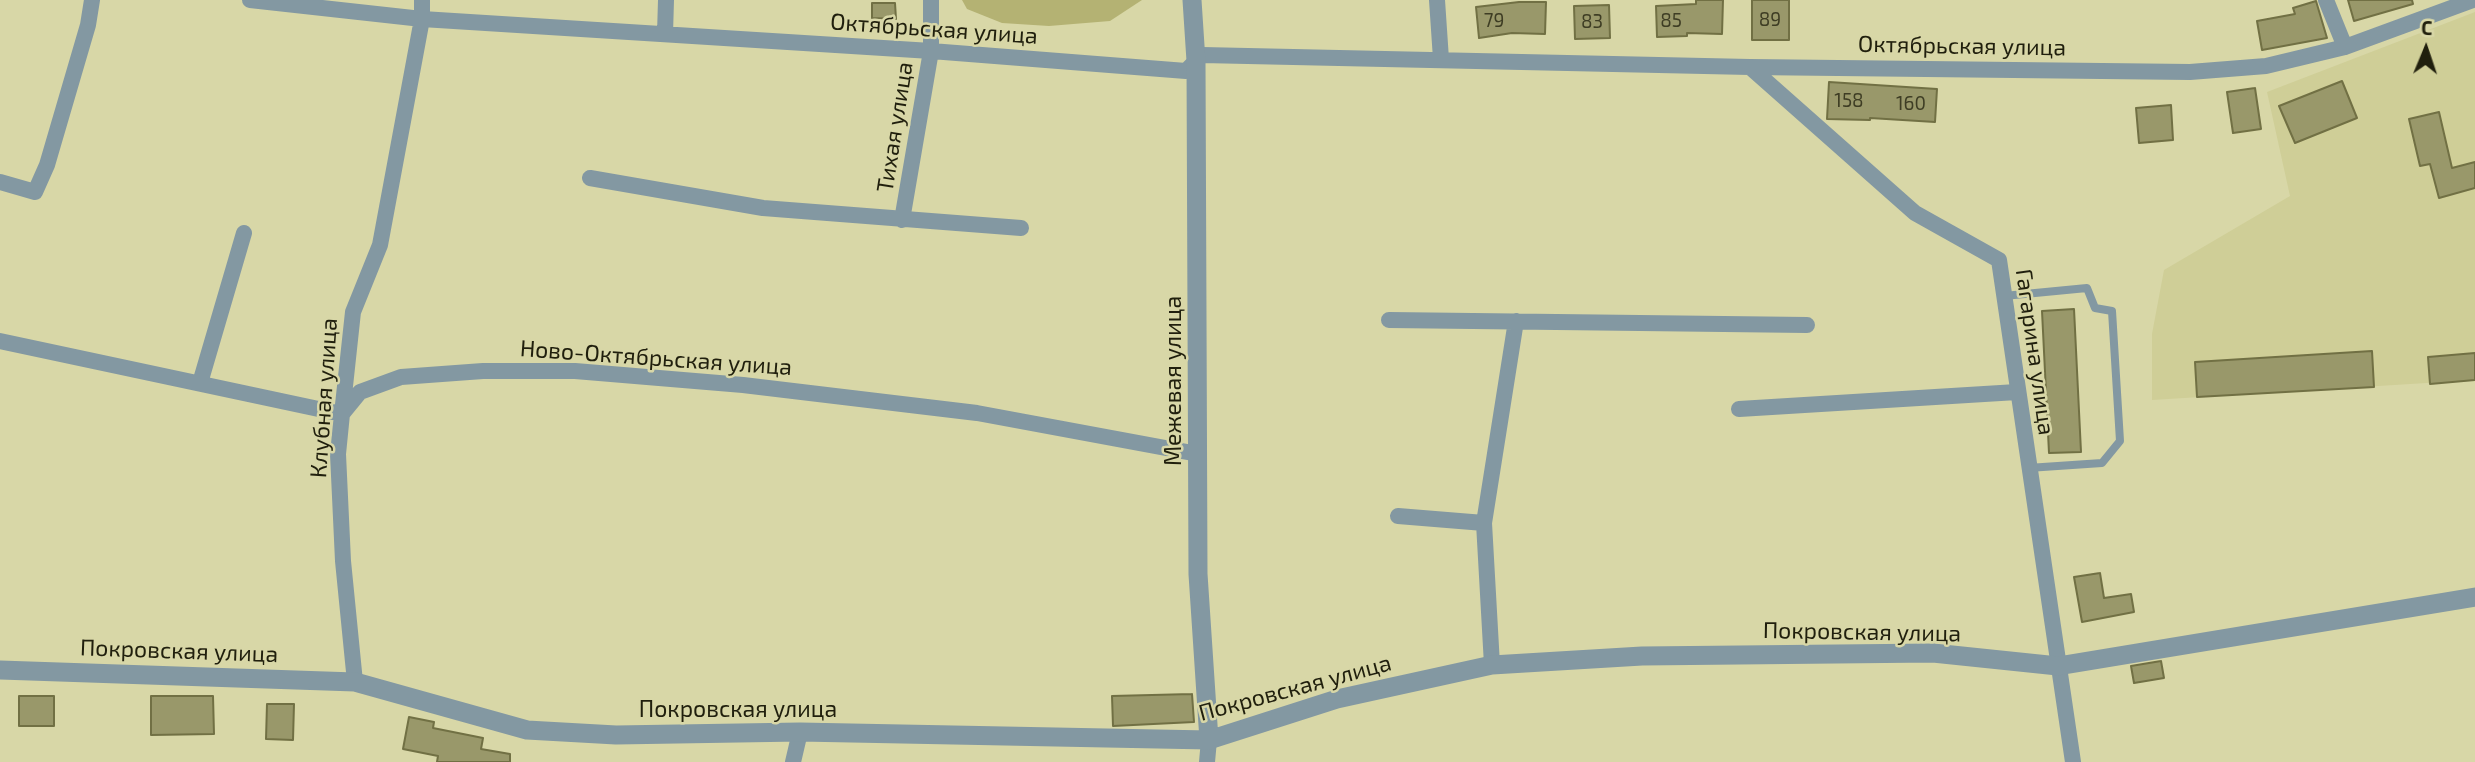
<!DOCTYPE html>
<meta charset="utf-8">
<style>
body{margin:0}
#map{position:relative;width:2475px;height:762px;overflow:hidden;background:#d8d7a7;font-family:"Exo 2",sans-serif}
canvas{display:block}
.north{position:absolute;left:2391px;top:14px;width:70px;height:70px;-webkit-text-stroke:5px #d8d7a7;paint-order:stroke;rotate:2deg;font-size:19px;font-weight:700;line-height:28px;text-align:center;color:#201f0d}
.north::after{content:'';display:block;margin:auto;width:24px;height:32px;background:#201f0d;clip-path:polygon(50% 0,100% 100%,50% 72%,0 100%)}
</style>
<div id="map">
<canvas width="2475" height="762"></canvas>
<div class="north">С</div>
</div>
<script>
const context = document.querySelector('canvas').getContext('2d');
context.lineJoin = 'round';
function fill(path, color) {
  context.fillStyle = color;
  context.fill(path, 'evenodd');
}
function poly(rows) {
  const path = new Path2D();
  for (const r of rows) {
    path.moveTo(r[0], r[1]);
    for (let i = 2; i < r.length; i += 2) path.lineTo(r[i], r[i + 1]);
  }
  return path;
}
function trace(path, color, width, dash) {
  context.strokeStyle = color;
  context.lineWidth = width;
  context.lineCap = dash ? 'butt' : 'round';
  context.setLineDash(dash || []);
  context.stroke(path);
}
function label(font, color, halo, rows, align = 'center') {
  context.font = font + ' "Exo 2",sans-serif';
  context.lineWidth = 5;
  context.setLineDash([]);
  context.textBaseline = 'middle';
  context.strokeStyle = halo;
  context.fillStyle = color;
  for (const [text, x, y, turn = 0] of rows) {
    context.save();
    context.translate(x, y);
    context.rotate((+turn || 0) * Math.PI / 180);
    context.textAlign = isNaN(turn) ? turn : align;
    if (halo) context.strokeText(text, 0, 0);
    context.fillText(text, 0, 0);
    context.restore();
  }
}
fill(poly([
 [2475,12,2475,380,2152,400,2152,334,2164,270,2290,196,2267,92]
]), '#cfce97');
fill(poly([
 [962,0,1142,0,1110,21,1049,26,1002,23,967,9]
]), '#b4b273');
const building = poly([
 [1696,0,1723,0,1722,34,1687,33,1687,36,1657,37,1656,6,1696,4,1696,0],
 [1752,0,1789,0,1789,40,1752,40,1752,0],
 [2348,0,2412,0,2413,4,2354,21,2348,0],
 [2316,1,2327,38,2262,50,2257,21,2295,14,2293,8,2316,1],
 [1519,2,1546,2,1545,34,1512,33,1479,38,1476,7,1519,2],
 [872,3,895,3,896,19,872,18,872,3],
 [1609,5,1610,38,1575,39,1574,6,1609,5],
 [2342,81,2357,118,2295,143,2279,106,2342,81],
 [1829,82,1937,89,1935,122,1870,118,1870,120,1827,119,1829,82],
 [2255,88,2261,129,2233,133,2227,92,2255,88],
 [2171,105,2173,140,2139,143,2136,108,2171,105],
 [2439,112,2452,168,2475,162,2475,188,2439,198,2430,164,2420,166,2409,119,2439,112],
 [2074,309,2081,452,2049,453,2042,311,2074,309],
 [2372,351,2374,387,2197,397,2195,362,2372,351],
 [2475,353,2475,380,2430,384,2428,357,2475,353],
 [2100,573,2104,598,2131,594,2134,612,2082,622,2074,577,2100,573],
 [2161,661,2164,678,2134,683,2131,666,2161,661],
 [1192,694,1194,722,1113,726,1112,696,1192,694],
 [19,696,54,696,54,726,19,726,19,696],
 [151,696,213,696,214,734,151,735,151,696],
 [267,704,294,704,293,740,266,739,267,704],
 [409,717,434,722,433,728,483,738,481,749,510,754,510,762,437,762,438,756,403,749,409,717]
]);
fill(building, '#99986a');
trace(building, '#717044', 2);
trace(poly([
 [2004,296,2087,288,2095,308,2112,311,2120,441,2102,463,2028,468]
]), '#8398a2', 8);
trace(poly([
 [250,0,422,19,931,51,1186,71,1202,55,1750,67,2190,72,2266,66,2345,47,2473,0],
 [1437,0,1441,59],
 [2326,0,2345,47],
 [665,34,666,0],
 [1750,67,1915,213,1999,260,2073,762],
 [590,178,763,208,1021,228],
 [0,182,35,192,47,165,88,25,92,0],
 [902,220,931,51,931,0],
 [1389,320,1807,325],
 [0,341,342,414,360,392,401,377,483,371,575,371,743,385,977,413,1198,454],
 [200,383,244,233],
 [1739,409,2017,392],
 [1398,516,1484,523],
 [1492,665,1484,523,1516,321],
 [355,682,343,561,338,454,342,414,353,312,380,245,422,19,422,0],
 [793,762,800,732],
 [1207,762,1209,740]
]), '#8398a2', 16);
trace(poly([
 [1192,0,1196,61,1198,574,1209,740],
 [0,670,355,682,527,730,616,735,800,732,1209,740,1337,699,1492,665,1642,656,1933,653,2058,666,2475,597]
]), '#8398a2', 19);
label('19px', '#3e3d24', null, [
 ["89",1770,20],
 ["79",1494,21],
 ["85",1671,21],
 ["83",1592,22],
 ["158",1849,101],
 ["160",1911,104]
]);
label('23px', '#201f0d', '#d8d7a7', [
 ["Октябрьская улица",934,29,4],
 ["Октябрьская улица",1962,46,1],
 ["Тихая улица",895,127,-81],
 ["Гагарина улица",2035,352,82],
 ["Ново-Октябрьская улица",656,358,4],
 ["Межевая улица",1173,381,-90],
 ["Клубная улица",324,398,-86],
 ["Покровская улица",1862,632,1],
 ["Покровская улица",179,651,2],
 ["Покровская улица",1295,688,-15],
 ["Покровская улица",738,709]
]);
</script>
